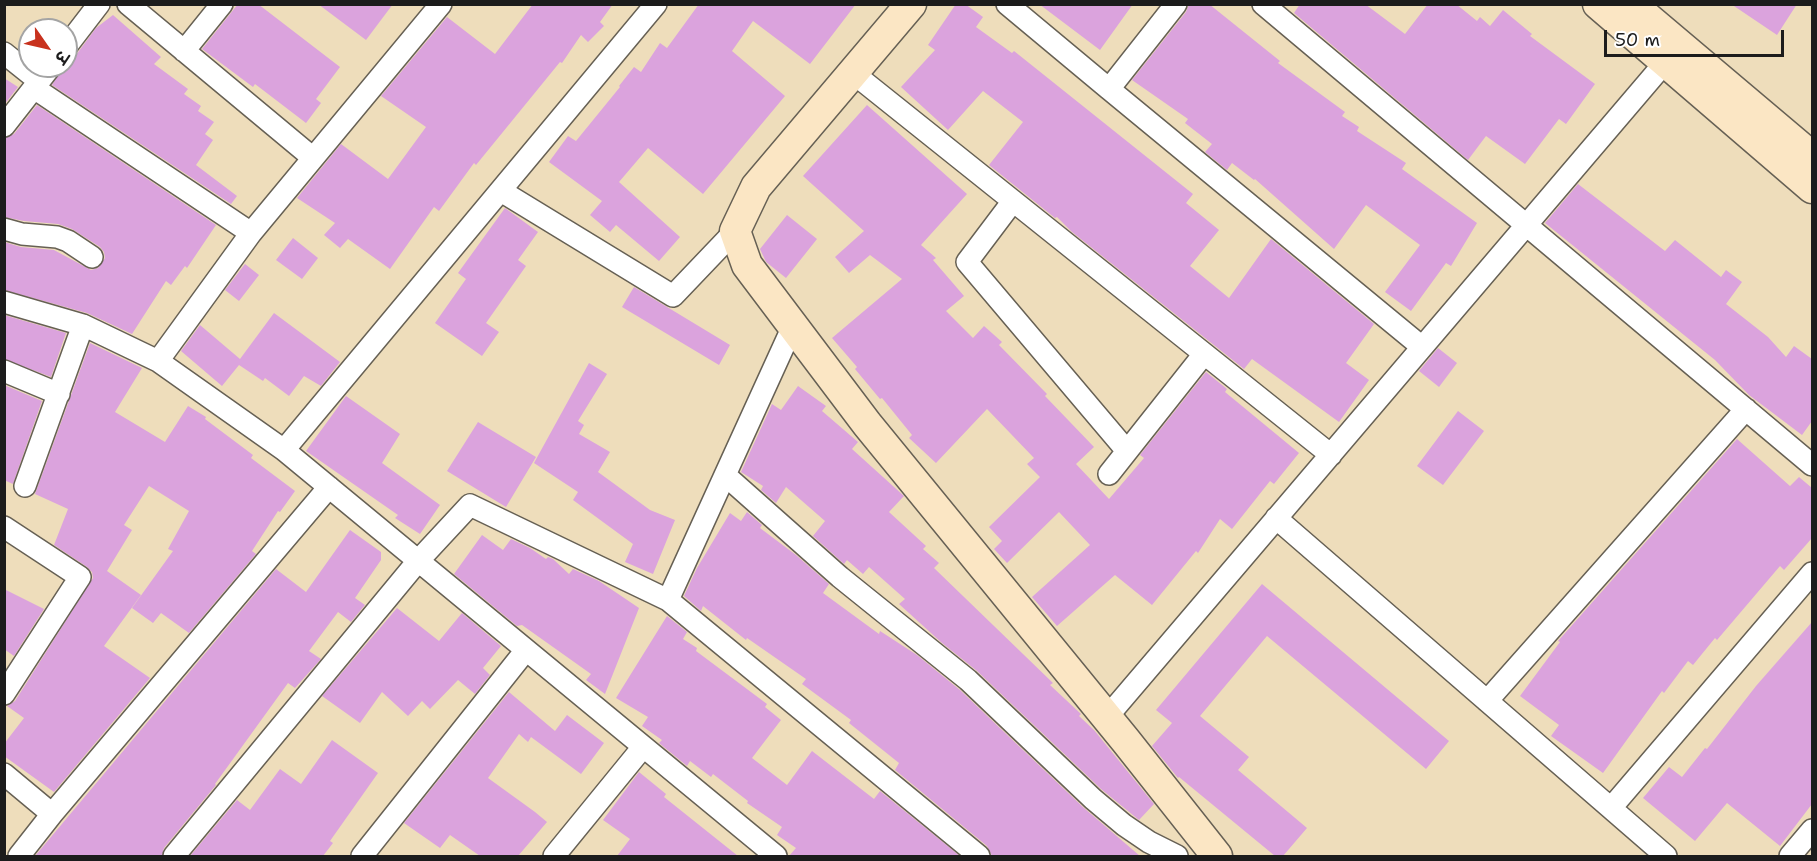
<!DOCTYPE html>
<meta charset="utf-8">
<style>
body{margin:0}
#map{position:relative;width:1817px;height:861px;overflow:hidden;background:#edb;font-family:"Shantell Sans","Playpen Sans Deva",sans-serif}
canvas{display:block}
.frame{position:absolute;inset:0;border:6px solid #1c1c1c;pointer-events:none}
.north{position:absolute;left:18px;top:18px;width:60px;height:60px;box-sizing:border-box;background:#fff;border:2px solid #a4a4a4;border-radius:50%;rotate:124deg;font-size:16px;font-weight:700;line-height:24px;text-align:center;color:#1c1c1c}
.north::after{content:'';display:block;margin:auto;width:21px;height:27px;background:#c8321e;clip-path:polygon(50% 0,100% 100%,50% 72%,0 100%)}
.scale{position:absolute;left:1604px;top:30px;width:180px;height:27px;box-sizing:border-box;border:3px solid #1c1c1c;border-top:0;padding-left:8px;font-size:18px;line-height:21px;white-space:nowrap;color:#1c1c1c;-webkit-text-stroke:4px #fff;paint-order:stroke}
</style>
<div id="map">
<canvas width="1817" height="861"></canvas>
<div class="frame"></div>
<div class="north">उ</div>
<div class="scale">50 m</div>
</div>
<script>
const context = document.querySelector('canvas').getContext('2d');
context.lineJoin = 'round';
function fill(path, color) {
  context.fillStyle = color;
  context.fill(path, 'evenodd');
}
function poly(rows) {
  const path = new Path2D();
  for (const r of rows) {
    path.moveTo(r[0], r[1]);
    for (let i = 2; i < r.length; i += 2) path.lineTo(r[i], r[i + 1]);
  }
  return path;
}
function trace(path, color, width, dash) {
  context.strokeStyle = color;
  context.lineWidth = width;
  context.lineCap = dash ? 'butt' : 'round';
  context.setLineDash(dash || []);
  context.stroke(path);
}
fill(poly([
 [238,4,258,4,340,67,316,99,321,103,306,123,255,84,253,87,202,49],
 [318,4,393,4,366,40],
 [533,4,613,4,600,22,604,26,588,42,581,35,562,63,560,62,476,165,474,163,439,211,434,207,390,269,348,239,340,248,324,235,335,223,297,198,341,144,388,179,426,127,381,96,447,17,495,54],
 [699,4,856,4,810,64,753,21,732,51,785,96,703,194,648,148,619,182,680,237,659,261,616,225,610,232,590,215,602,201,549,162,568,136,576,141,620,87,619,86,634,67,641,72,660,43,667,48],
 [956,4,965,4,983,17,976,27,1012,53,1014,51,1193,194,1186,203,1219,230,1190,266,1229,298,1271,239,1374,324,1346,363,1369,380,1339,422,1252,359,1244,369,1072,232,1057,217,1055,218,989,165,1023,122,983,91,948,130,901,87,935,50,928,45],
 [1039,4,1133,4,1100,50],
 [1189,4,1209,4,1280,61,1278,63,1345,112,1342,116,1359,127,1357,131,1406,163,1402,169,1477,223,1451,266,1446,263,1411,311,1385,292,1420,245,1366,205,1334,249,1255,179,1254,180,1232,163,1227,170,1205,152,1212,144,1185,123,1188,119,1132,80,1186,12],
 [1300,4,1365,4,1405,34,1428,4,1456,4,1477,21,1480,17,1490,26,1503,10,1532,34,1530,36,1595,84,1566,124,1559,119,1525,164,1486,136,1468,160,1294,13],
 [1731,4,1797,4,1777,35],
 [113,15,161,57,154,64,188,89,184,94,201,106,198,111,214,122,205,134,213,140,196,165,237,196,231,204,52,85,69,59,76,55,96,28],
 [4,78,18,87,4,105],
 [37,105,216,225,187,268,185,266,171,285,166,281,132,334,87,313,4,290,4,242,21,247,54,250,91,270,98,268,105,258,104,252,100,247,72,229,58,224,24,221,4,217,4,138,14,134],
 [867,105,967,194,921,245,936,258,933,260,964,296,946,311,973,338,984,326,1002,342,999,345,1047,394,1045,396,1094,447,1076,464,1109,499,1144,458,1140,455,1206,372,1227,389,1225,392,1299,453,1274,484,1270,481,1232,529,1220,519,1198,553,1196,551,1152,605,1115,575,1057,626,1032,597,1090,545,1059,512,1007,563,994,549,1002,541,989,527,1040,477,1027,464,1034,458,987,409,936,463,909,438,912,435,882,398,880,399,855,369,857,367,832,338,902,279,870,255,849,273,835,257,864,231,803,176],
 [1578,184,1665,251,1675,240,1721,277,1726,270,1742,282,1726,304,1768,337,1786,357,1794,346,1812,359,1812,421,1802,435,1749,395,1715,360,1545,223],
 [505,208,538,232,518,260,526,266,486,323,499,332,482,356,435,323,466,279,458,273],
 [787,215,817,239,786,278,766,262,760,249],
 [293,238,318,258,302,279,276,260],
 [245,264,259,275,239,301,225,290],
 [634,287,730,345,719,365,622,307],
 [274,313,340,362,321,386,304,376,289,396,265,378,263,381,239,365,222,386,181,351,200,325,240,359],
 [4,315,66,333,51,377,4,359],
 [90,343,142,368,115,412,165,442,188,406,206,417,205,419,253,455,251,458,295,491,280,512,278,511,252,551,256,554,189,633,161,613,153,623,132,608,173,551,168,549,189,511,149,486,124,525,132,530,107,571,141,595,104,646,150,678,54,792,4,756,4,744,24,718,7,706,15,701,93,578,92,572,87,567,54,545,68,509,35,494],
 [1438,348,1457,363,1439,387,1419,371],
 [589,363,607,374,578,421,584,425,579,434,610,452,598,472,650,510,675,520,653,574,625,562,633,544,573,500,578,492,534,463],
 [4,385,42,401,13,484,4,480],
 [798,386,826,406,822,411,858,442,852,449,904,496,889,512,926,546,923,549,939,563,934,568,1053,683,1050,685,1081,714,1079,716,1094,730,1154,804,1139,820,1101,789,977,671,942,643,899,604,905,599,869,567,863,574,847,560,844,564,813,536,825,521,786,487,776,503,761,490,763,486,741,472,772,404,781,410],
 [346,396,400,434,382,463,440,505,420,534,395,518,398,515,306,451],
 [1458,411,1484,431,1443,485,1417,466],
 [478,422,536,457,506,507,447,471],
 [1737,439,1790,486,1799,477,1812,488,1812,538,1784,570,1780,566,1717,640,1715,638,1693,665,1688,661,1664,693,1662,691,1603,773,1551,736,1559,725,1520,696,1560,642,1558,641],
 [747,512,762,525,760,528,796,555,829,584,823,593,879,634,880,631,917,655,960,690,1084,808,1140,856,992,856,987,846,895,770,899,763,849,723,851,720,802,684,806,679,747,638,746,640,703,606,701,611,684,596,697,568,730,513,741,521],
 [350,530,381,552,381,560,355,598,365,605,351,622,338,612,309,651,321,659,295,688,288,683,215,784,216,785,164,848,162,856,35,856,276,569,306,592],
 [482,535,503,550,511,539,530,548,546,559,548,557,553,559,569,574,573,569,599,581,639,608,605,694,586,680,591,674,522,625,517,626,454,574],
 [1262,584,1449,741,1426,769,1267,636,1200,716,1249,757,1238,770,1307,828,1283,856,1275,856,1179,777,1178,778,1152,746,1172,723,1156,710],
 [4,589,44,609,14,656,4,649],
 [397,608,439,641,462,613,501,646,483,668,490,675,475,694,458,680,430,709,422,701,408,716,382,692,360,723,322,696],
 [667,616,687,632,683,639,697,648,696,651,767,704,765,707,781,720,752,758,787,785,812,751,874,799,880,791,960,856,789,856,796,848,777,835,782,827,747,803,748,801,713,774,711,777,690,761,687,766,659,743,662,740,642,726,648,717,616,698],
 [1812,622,1812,804,1780,846,1727,803,1695,841,1643,798,1669,767,1682,777,1705,748,1707,749,1756,686],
 [509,692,555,731,567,715,604,743,581,774,531,737,528,742,519,734,488,778,535,812,547,822,518,856,480,856,450,835,440,848,404,823],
 [332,740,378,773,330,841,333,843,323,856,190,856,237,800,250,810,280,769,301,784],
 [639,772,666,794,664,797,738,856,617,856,630,839,603,820]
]), '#dba3dd');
const street = poly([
 [128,4,313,158],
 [441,4,251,233,158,361,284,450,776,856],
 [1007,4,1109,89,1176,4],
 [1263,4,1812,465],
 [66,47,99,4],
 [184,51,222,4],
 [4,53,39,81],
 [853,73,1331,455],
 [34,88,251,233],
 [1109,89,1422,347],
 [4,126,51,66],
 [501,191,673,296,735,231],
 [1013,201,967,262,1127,451],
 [4,229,22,234,57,237,68,241,92,257],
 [4,302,83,325,158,361],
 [4,371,59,394],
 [284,450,656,4],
 [1109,474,1204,354],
 [725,475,840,577,968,680,1093,799,1124,825,1149,842,1177,856],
 [25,486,83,325],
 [1276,518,1666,856],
 [4,527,80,577,4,694],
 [668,600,979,856],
 [1487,701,1746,409],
 [1107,717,1673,53],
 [4,774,52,814,329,487],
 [1611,808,1812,573],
 [19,856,52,814],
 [174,856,418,561,470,505,668,600,793,326],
 [362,856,526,650],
 [554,856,643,747],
 [1790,856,1812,830]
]);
const secondary = poly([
 [911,4,756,187,735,231,747,265,867,424,1126,741,1217,856],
 [1598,4,1812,188],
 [1631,4,1812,157]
]);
trace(street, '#666054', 24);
trace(secondary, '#666054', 33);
trace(street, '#fff', 21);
trace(secondary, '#fbe6c4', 30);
</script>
